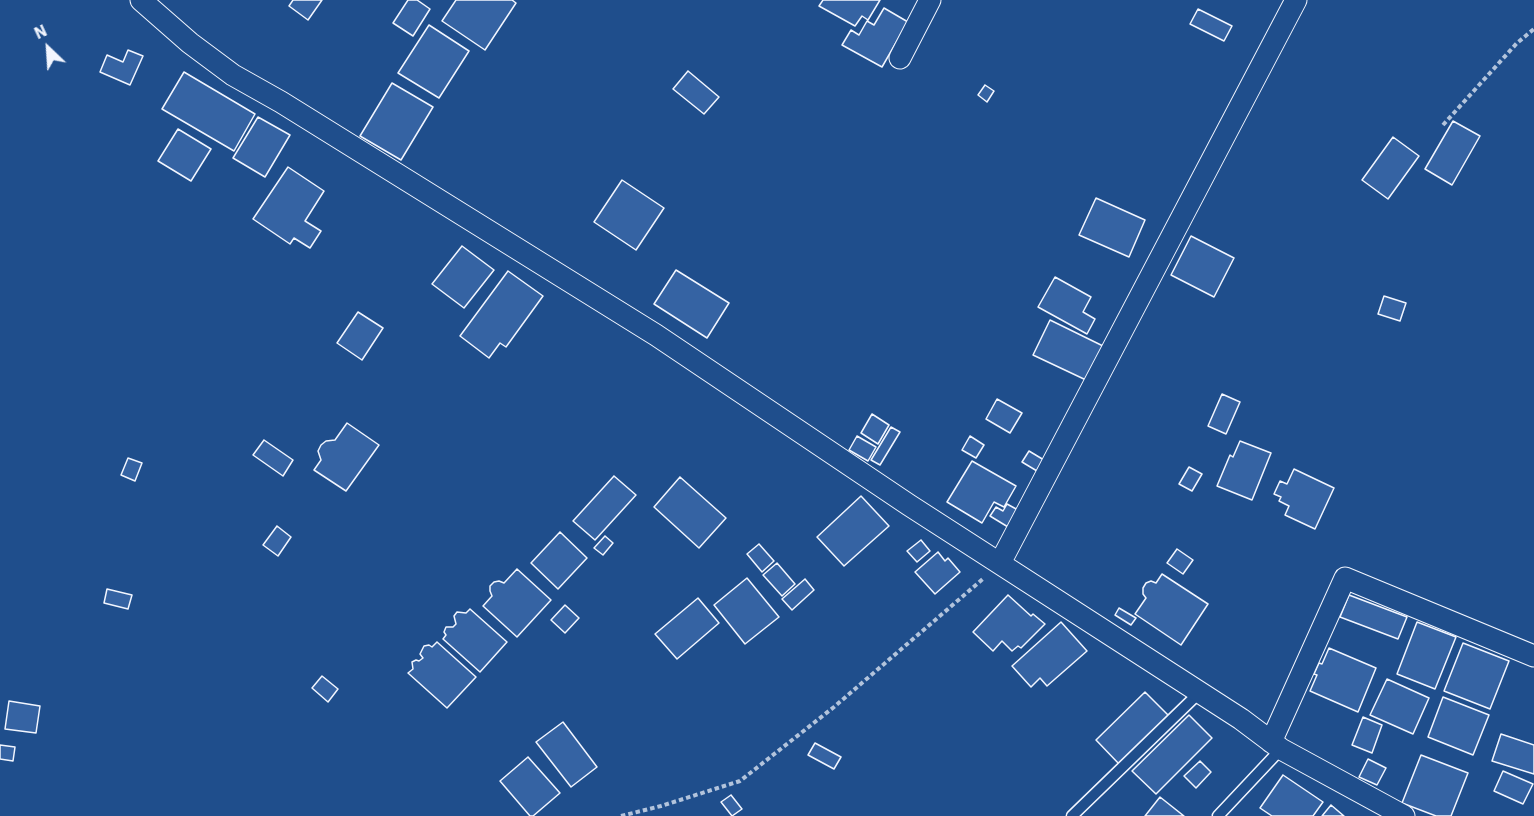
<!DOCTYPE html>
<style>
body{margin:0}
#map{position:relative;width:1534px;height:816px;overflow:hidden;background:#1f4e8c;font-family:"IBM Plex Sans",sans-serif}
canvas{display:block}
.north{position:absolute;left:18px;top:18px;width:60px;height:60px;-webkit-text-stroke:4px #1f4e8c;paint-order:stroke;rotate:335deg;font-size:16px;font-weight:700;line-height:24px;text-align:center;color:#f2f6ff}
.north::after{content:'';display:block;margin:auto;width:21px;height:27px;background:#f2f6ff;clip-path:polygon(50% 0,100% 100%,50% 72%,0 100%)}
</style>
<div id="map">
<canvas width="1534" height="816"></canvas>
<div class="north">N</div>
</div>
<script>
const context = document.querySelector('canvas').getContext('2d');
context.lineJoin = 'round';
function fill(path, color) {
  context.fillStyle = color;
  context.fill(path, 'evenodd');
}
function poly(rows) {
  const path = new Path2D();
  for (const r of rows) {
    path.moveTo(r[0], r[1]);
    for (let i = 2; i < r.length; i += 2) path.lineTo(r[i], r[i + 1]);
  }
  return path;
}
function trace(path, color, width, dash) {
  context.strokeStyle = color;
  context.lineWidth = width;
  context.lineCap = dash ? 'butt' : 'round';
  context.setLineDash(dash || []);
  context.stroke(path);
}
const building = poly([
 [293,0,322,0,308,20,289,6,293,0],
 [408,0,417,0,430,9,413,36,393,23,408,0],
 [456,0,512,0,516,3,485,50,442,21,456,0],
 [823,0,880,0,868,20,862,16,855,26,819,6,823,0],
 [884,8,908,22,882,67,842,45,851,30,859,35,867,21,874,25,884,8],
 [1198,9,1232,26,1224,41,1190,24,1198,9],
 [429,25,469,51,439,98,398,73,429,25],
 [128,50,143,56,130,85,100,72,107,55,123,62,128,50],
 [688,71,719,97,704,114,673,89,688,71],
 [184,72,255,114,234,151,162,109,184,72],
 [392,83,433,107,401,160,360,136,392,83],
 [985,85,994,91,987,102,978,95,985,85],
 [258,117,290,135,265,177,233,158,258,117],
 [1453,121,1480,136,1452,185,1425,169,1453,121],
 [178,129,211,149,191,181,158,161,178,129],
 [1393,137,1419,156,1388,199,1362,180,1393,137],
 [288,167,324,191,305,221,321,231,310,248,294,238,290,244,253,219,288,167],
 [622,180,664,208,636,250,594,222,622,180],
 [1096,198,1145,220,1129,257,1079,235,1096,198],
 [1191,236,1234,258,1214,297,1171,275,1191,236],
 [462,246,494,270,464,308,432,284,462,246],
 [676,270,729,303,707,338,654,304,676,270],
 [508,271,543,296,506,347,500,343,489,358,460,336,508,271],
 [1055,277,1091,297,1083,312,1095,319,1087,334,1038,307,1055,277],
 [1384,296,1406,303,1400,321,1378,314,1384,296],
 [358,312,383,328,362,360,337,343,358,312],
 [1050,320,1103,346,1086,380,1033,355,1050,320],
 [1222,394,1240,402,1226,434,1208,426,1222,394],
 [997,399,1022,413,1010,433,986,419,997,399],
 [872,414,889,425,878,444,861,433,872,414],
 [347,423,379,445,346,491,314,470,321,460,318,451,321,445,326,441,335,440,347,423],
 [891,427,900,432,880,465,871,460,891,427],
 [857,436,876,447,868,461,849,450,857,436],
 [970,436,984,445,976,458,962,450,970,436],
 [264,440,293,460,283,476,253,455,264,440],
 [1240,441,1271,453,1252,500,1217,486,1230,455,1233,457,1240,441],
 [1029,451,1044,460,1037,471,1022,462,1029,451],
 [128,458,142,463,135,481,121,475,128,458],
 [972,461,1016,486,1004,507,994,502,982,523,947,502,972,461],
 [1189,467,1202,474,1192,491,1179,484,1189,467],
 [1294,469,1334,488,1315,529,1285,515,1289,506,1279,501,1281,497,1274,494,1280,481,1287,484,1294,469],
 [614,476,636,495,595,540,573,521,614,476],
 [680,477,726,518,699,548,654,507,680,477],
 [861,496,889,526,844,566,817,537,861,496],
 [1007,504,1018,510,1008,527,990,516,996,507,1003,511,1007,504],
 [277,526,291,537,278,556,263,545,277,526],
 [560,532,587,558,558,589,531,563,560,532],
 [605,536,613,543,603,555,594,548,605,536],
 [921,540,930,551,917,562,907,551,921,540],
 [759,544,774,561,762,572,747,554,759,544],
 [1177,549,1193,560,1183,574,1167,563,1177,549],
 [938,552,945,561,948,558,960,572,935,594,915,572,938,552],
 [777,563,795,584,782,596,763,575,777,563],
 [517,569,551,600,517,637,483,606,492,596,490,591,490,586,494,582,499,581,504,583,517,569],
 [1162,574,1208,604,1181,645,1135,614,1146,598,1143,594,1143,588,1146,583,1151,581,1156,583,1162,574],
 [747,578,779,617,745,644,714,605,747,578],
 [805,579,814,590,792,610,782,599,805,579],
 [107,589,132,595,128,609,104,603,107,589],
 [1008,595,1031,616,1033,614,1045,624,1021,648,1018,646,1012,651,1002,641,993,651,973,632,1008,595],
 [1349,595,1407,617,1398,639,1340,617,1349,595],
 [698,598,719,623,677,659,655,634,698,598],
 [565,605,579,618,565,633,551,620,565,605],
 [1119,608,1136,618,1131,625,1115,615,1119,608],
 [470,609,507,642,480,672,443,639,446,635,444,632,446,627,453,627,456,624,454,616,457,612,466,613,470,609],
 [1061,622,1087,651,1047,686,1040,678,1031,687,1012,666,1061,622],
 [1417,622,1456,637,1435,689,1397,674,1417,622],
 [437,642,476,677,447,708,408,673,413,669,412,662,416,660,419,661,423,658,420,654,424,646,429,645,432,647,437,642],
 [1463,643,1509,661,1490,709,1444,691,1463,643],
 [1329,648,1376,668,1358,712,1310,691,1317,675,1314,674,1319,663,1322,664,1329,648],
 [322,676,338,689,328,702,312,688,322,676],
 [1387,679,1429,698,1413,734,1370,715,1387,679],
 [1145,692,1169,716,1120,765,1096,740,1145,692],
 [1443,697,1489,715,1473,755,1428,737,1443,697],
 [9,701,40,706,36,733,5,729,9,701],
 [1189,715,1212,738,1156,794,1132,771,1189,715],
 [1363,717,1382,725,1372,753,1352,745,1363,717],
 [563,722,597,767,571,787,536,742,563,722],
 [1501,734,1534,745,1534,774,1492,761,1501,734],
 [815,743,841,757,834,769,808,755,815,743],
 [0,745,15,747,13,761,0,759,0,745],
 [1421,755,1468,773,1451,816,1436,816,1402,803,1421,755],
 [528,757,560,793,533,816,530,816,500,781,528,757],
 [1368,759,1386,768,1377,785,1359,777,1368,759],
 [1200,761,1211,772,1196,788,1184,776,1200,761],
 [1503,771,1533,784,1523,804,1494,791,1503,771],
 [1283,775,1323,802,1313,816,1272,816,1260,808,1283,775],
 [731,795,742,809,732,816,721,802,731,795],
 [1160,797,1184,816,1145,816,1160,797],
 [1331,805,1344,816,1322,816,1331,805]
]);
fill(building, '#3563a3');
trace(building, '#f2f6ff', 1.5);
const lane = poly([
 [1072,816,1200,692],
 [1218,816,1281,749]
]);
const street = poly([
 [141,0,190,43,233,75,281,102,656,335,909,505,1241,719,1281,749,1404,816],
 [900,58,930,0],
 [1000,563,1296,0],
 [1271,742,1345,578,1534,656]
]);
trace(lane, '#f2f6ff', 13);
trace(street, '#f2f6ff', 23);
trace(poly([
 [1443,125,1517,43,1534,29],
 [621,816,661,806,740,781,834,707,984,578]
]), '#b3c4dc', 4, [4.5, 3]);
trace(lane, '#1f4e8c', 10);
trace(street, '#1f4e8c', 21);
</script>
